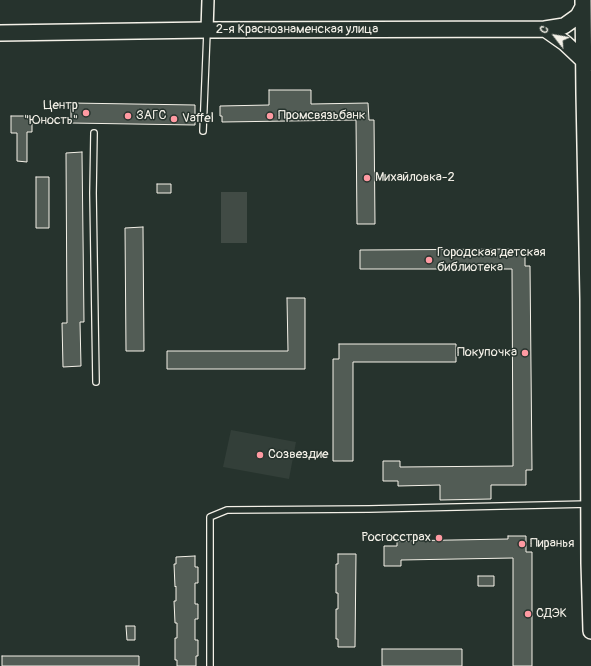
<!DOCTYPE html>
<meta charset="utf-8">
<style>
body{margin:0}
#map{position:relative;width:591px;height:666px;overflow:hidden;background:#26332d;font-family:Pangolin,sans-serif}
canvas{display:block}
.north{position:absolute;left:535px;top:16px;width:40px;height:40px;-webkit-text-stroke:3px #26332d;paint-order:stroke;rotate:301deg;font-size:11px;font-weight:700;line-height:16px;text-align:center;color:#f4f1e8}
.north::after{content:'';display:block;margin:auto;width:14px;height:18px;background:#f4f1e8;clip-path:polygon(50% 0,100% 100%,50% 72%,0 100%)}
</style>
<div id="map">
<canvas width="591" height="666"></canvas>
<div class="north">С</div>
</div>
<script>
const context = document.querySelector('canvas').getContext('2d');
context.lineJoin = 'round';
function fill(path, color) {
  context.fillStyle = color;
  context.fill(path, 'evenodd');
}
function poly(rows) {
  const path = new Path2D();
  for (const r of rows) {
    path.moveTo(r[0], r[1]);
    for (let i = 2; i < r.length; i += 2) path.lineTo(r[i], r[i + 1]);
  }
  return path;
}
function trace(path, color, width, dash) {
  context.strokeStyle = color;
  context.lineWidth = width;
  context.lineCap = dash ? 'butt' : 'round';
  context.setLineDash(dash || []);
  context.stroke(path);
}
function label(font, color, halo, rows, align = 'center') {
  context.font = font + ' Pangolin,sans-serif';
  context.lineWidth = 3;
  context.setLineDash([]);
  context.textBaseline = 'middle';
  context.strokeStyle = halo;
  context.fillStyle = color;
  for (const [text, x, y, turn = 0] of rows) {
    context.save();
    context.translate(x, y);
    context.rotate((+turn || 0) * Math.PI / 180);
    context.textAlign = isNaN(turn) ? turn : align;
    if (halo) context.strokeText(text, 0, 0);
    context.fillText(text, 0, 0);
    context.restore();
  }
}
fill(poly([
 [231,430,296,442,289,479,223,467]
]), '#333f39');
fill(poly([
 [221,192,247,192,247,243,221,243]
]), '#414b45');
const building = poly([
 [269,90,311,90,311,104,368,103,369,120,374,120,375,224,357,224,356,120,222,122,222,116,220,116,220,106,269,105,269,90],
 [71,103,195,105,195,125,71,123,71,103],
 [11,116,32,116,32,132,27,132,27,162,17,161,17,133,11,133,11,116],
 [82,152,84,322,80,322,81,366,63,367,62,323,67,323,66,153,82,152],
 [36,177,49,177,49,228,36,228,36,177],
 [157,184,171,184,171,193,157,193,157,184],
 [143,227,144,351,126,351,125,228,143,227],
 [525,249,525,266,530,266,532,470,526,470,526,485,491,485,491,499,440,500,440,485,398,486,398,481,383,481,383,461,400,461,400,467,513,466,512,269,360,269,360,250,525,249],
 [287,298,305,298,305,369,167,369,167,351,288,351,287,298],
 [339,344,456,344,456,362,353,362,353,461,333,461,333,359,339,359,339,344],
 [508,536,526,536,526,552,532,552,532,666,513,666,513,558,401,560,401,566,384,566,384,546,397,546,397,541,508,539,508,536],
 [338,554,356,554,355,647,338,647,338,639,336,639,336,609,338,609,338,593,336,593,336,564,338,564,338,554],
 [195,556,195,567,198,567,198,583,195,583,195,604,198,604,198,619,195,619,195,640,198,640,198,656,196,656,196,666,177,666,177,660,175,660,175,638,177,638,177,623,175,623,174,601,176,601,176,586,175,587,174,564,176,564,176,557,195,556],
 [478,576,494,576,494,586,478,586,478,576],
 [126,626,135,626,135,640,127,640,126,626],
 [382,649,462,649,462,666,382,666,382,649],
 [2,656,139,656,139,666,2,666,2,656]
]);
fill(building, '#525c55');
trace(building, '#f4f1e8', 1);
const lane = poly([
 [203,131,207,32],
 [94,133,93,193,96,382],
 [210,666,210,517,227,510,369,509,589,504]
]);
const street = poly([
 [207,30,208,0]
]);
const secondary = poly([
 [583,0,584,94,588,299,589,563,591,631],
 [545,29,564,26,578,16,583,7],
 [0,33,207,30,545,29,565,43,583,60,588,63]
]);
trace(lane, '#f4f1e8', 8);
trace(street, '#f4f1e8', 14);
trace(secondary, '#f4f1e8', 18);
trace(lane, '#26332d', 5.5);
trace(street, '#26332d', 11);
trace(secondary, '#26332d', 15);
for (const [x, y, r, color] of [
 [86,113,4,"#ff9aa2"],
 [128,116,4,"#ff9aa2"],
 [270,116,4,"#ff9aa2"],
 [174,119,4,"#ff9aa2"],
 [367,178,4,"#ff9aa2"],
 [429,260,4,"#ff9aa2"],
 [525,353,4,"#ff9aa2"],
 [260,455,4,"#ff9aa2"],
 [439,538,4,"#ff9aa2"],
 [522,544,4,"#ff9aa2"],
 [528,614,4,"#ff9aa2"]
]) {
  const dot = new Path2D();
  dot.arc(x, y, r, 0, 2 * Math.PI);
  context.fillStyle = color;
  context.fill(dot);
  trace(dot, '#26332d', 1.5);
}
label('13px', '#f4f1e8', '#26332d', [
 ["2-я Краснознаменская улица",297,30]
]);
label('13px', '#f4f1e8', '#26332d', [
 ["Центр",78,106,"right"],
 ["\"Юность\"",78,121,"right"],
 ["ЗАГС",136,116],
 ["Промсвязьбанк",278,116],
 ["Vaffel",182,119],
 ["Михайловка-2",375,178],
 ["Городская детская",437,253],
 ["библиотека",437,268],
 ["Покупочка",517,353,"right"],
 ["Созвездие",268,455],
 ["Росгосстрах",431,538,"right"],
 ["Пиранья",530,544],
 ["СДЭК",536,614]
], 'left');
</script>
